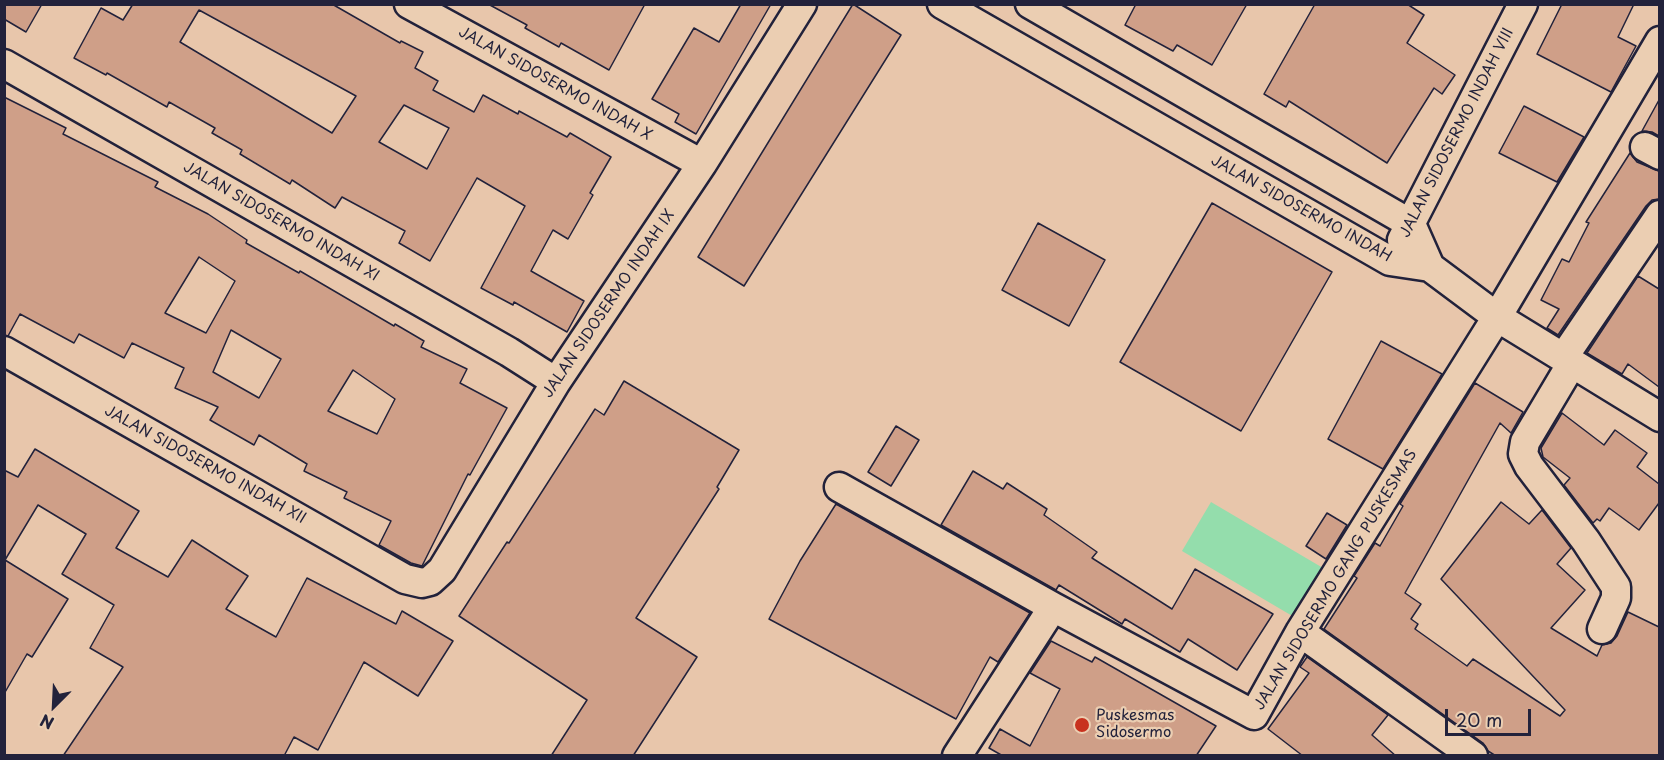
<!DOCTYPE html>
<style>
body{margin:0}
#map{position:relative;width:1664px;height:760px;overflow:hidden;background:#e8c6ab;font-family:"Playpen Sans",sans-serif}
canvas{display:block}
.frame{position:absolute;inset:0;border:6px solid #22223b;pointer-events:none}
.north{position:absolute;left:24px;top:676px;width:60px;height:60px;-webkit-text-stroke:4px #ebceb2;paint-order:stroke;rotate:204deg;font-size:16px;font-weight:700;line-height:24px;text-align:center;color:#22223b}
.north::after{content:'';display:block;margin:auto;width:21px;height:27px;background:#22223b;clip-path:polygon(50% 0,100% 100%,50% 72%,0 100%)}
.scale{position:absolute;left:1445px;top:709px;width:86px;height:27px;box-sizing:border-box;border:3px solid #22223b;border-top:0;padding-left:8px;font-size:18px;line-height:21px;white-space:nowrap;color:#22223b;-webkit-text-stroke:4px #ebceb2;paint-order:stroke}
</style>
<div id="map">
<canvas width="1664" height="760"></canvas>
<div class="frame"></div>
<div class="north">N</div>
<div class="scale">20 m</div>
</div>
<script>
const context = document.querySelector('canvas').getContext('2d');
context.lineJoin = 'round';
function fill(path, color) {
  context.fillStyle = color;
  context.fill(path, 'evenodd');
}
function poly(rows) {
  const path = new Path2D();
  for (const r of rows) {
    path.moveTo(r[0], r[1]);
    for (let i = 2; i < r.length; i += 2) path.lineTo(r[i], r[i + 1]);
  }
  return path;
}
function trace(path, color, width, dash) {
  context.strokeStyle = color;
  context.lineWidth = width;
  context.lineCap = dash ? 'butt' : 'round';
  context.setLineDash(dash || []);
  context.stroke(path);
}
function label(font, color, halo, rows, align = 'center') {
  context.font = font + ' "Playpen Sans",sans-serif';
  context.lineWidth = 4.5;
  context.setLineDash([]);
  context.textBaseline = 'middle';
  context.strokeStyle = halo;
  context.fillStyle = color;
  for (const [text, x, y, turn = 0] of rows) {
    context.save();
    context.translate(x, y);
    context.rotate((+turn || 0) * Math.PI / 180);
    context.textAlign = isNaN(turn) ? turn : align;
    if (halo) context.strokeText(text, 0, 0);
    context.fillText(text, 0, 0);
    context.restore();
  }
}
fill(poly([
 [1211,502,1323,568,1294,617,1182,551]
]), '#94ddac');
const building = poly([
 [4,4,42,4,26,32,4,19,4,4],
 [133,4,332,4,400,43,401,41,423,52,415,68,438,81,433,90,474,112,483,95,518,114,519,111,567,137,570,133,611,157,590,193,593,195,568,239,553,230,531,271,584,301,567,332,514,302,513,305,481,288,525,206,477,178,430,261,399,243,405,231,342,197,335,208,292,180,290,184,240,154,242,150,212,133,215,128,169,102,167,107,107,73,106,75,74,58,101,8,123,20,133,4],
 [199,10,356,96,332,133,180,42,199,10],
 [404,105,449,128,427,169,379,142,404,105],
 [488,4,645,4,609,70,561,43,559,47,525,28,527,25,488,4],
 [741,4,771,4,696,134,675,122,679,114,652,99,694,28,719,42,741,4],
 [853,4,901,35,744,286,698,257,853,4],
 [1136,4,1247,4,1212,65,1177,45,1173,51,1125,25,1136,4],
 [1315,4,1407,4,1424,15,1407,43,1455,75,1442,94,1434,88,1387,163,1289,101,1286,107,1264,94,1315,4],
 [1562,4,1634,4,1618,37,1636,46,1611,92,1537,54,1562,4],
 [4,97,66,128,63,134,158,182,155,187,208,214,247,240,246,243,299,273,300,271,394,326,395,324,424,341,421,347,467,369,460,383,507,408,470,475,468,474,422,566,411,563,379,545,391,521,344,498,347,492,304,471,307,464,259,435,254,445,210,420,218,407,175,388,184,368,132,343,124,358,79,334,74,343,20,314,8,336,4,335,4,97],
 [199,257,235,281,206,333,165,313,199,257],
 [231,330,281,359,259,398,213,372,231,330],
 [353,370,395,399,377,434,328,411,353,370],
 [1659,100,1659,136,1652,132,1642,131,1659,100],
 [1524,106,1584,137,1557,182,1499,153,1524,106],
 [1630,153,1637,162,1659,171,1659,199,1652,200,1646,206,1558,335,1547,328,1559,309,1541,300,1562,259,1569,262,1589,223,1586,222,1630,153],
 [1212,203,1332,272,1241,431,1120,362,1212,203],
 [1038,223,1105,260,1069,326,1002,290,1038,223],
 [1638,276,1659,289,1659,387,1628,364,1622,374,1587,353,1638,276],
 [1381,341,1442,374,1383,469,1328,439,1381,341],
 [624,381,739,450,717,487,719,489,636,618,697,657,633,756,551,756,587,700,459,616,507,542,509,543,595,409,604,415,624,381],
 [1475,383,1523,412,1511,433,1500,423,1405,593,1421,604,1411,619,1418,624,1415,629,1467,666,1473,659,1560,716,1565,710,1441,579,1501,502,1529,524,1542,510,1571,548,1557,564,1585,590,1551,628,1597,656,1602,645,1611,643,1617,636,1628,612,1659,627,1659,756,1496,756,1488,751,1483,743,1324,629,1357,578,1354,576,1375,543,1380,546,1403,506,1400,504,1475,383],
 [1562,413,1604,445,1615,430,1647,453,1637,467,1659,484,1659,503,1639,530,1609,508,1600,521,1597,519,1593,523,1564,485,1570,478,1543,457,1541,448,1562,413],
 [896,426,919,440,891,486,868,472,896,426],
 [35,449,139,511,116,548,168,577,192,540,248,576,226,609,276,637,307,578,396,624,402,611,453,641,418,696,364,662,318,750,294,737,284,756,63,756,123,667,90,648,114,605,62,574,86,534,38,505,5,560,68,599,32,657,27,654,4,694,4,470,18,477,35,449],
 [973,471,1003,489,1007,483,1047,509,1044,515,1097,552,1092,558,1172,609,1195,569,1273,614,1237,670,1188,639,1180,652,1125,619,1122,624,1059,585,1056,590,941,525,973,471],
 [836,504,1030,613,998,662,990,657,956,719,769,619,800,561,836,504],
 [1327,513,1347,525,1326,559,1306,546,1327,513],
 [1051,641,1092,662,1095,657,1216,726,1196,756,1003,756,989,748,1000,729,1030,746,1060,689,1030,673,1051,641],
 [1307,657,1388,715,1372,735,1396,756,1303,756,1268,729,1309,673,1300,667,1307,657]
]);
fill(building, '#cf9f88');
trace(building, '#22223b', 1.5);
const street = poly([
 [409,4,702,164],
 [942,4,1390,261,1430,267],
 [1030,4,1411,224,1430,267,1497,317,1660,417],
 [4,64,509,352,556,382],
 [1645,147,1660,155],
 [1402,240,1523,4],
 [4,351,405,579,422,583,430,581,442,570,556,382,702,164,802,4],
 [1563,358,1660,215],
 [1572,363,1525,442,1523,454,1529,466,1586,541,1616,587,1616,598,1602,629],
 [839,487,1053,607,1254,715,1300,632,1497,317,1660,41],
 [1300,632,1473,756],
 [957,756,1053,607]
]);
trace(street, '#22223b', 33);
trace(street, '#ebceb2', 28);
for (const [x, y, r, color] of [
 [1082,725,8,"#c8321e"]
]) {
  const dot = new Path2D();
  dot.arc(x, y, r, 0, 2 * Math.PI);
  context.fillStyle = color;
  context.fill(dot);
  trace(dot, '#ebceb2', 2);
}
label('15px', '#22223b', '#ebceb2', [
 ["JALAN SIDOSERMO INDAH X",555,84,29],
 ["JALAN SIDOSERMO INDAH VIII",1457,133,-63],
 ["JALAN SIDOSERMO INDAH",1301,209,29],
 ["JALAN SIDOSERMO INDAH XI",281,222,30],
 ["JALAN SIDOSERMO INDAH IX",609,304,-56],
 ["JALAN SIDOSERMO INDAH XII",205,465,29],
 ["JALAN SIDOSERMO GANG PUSKESMAS",1336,580,-59]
]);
label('15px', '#22223b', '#ebceb2', [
 ["Puskesmas",1096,716],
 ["Sidosermo",1096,733]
], 'left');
</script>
